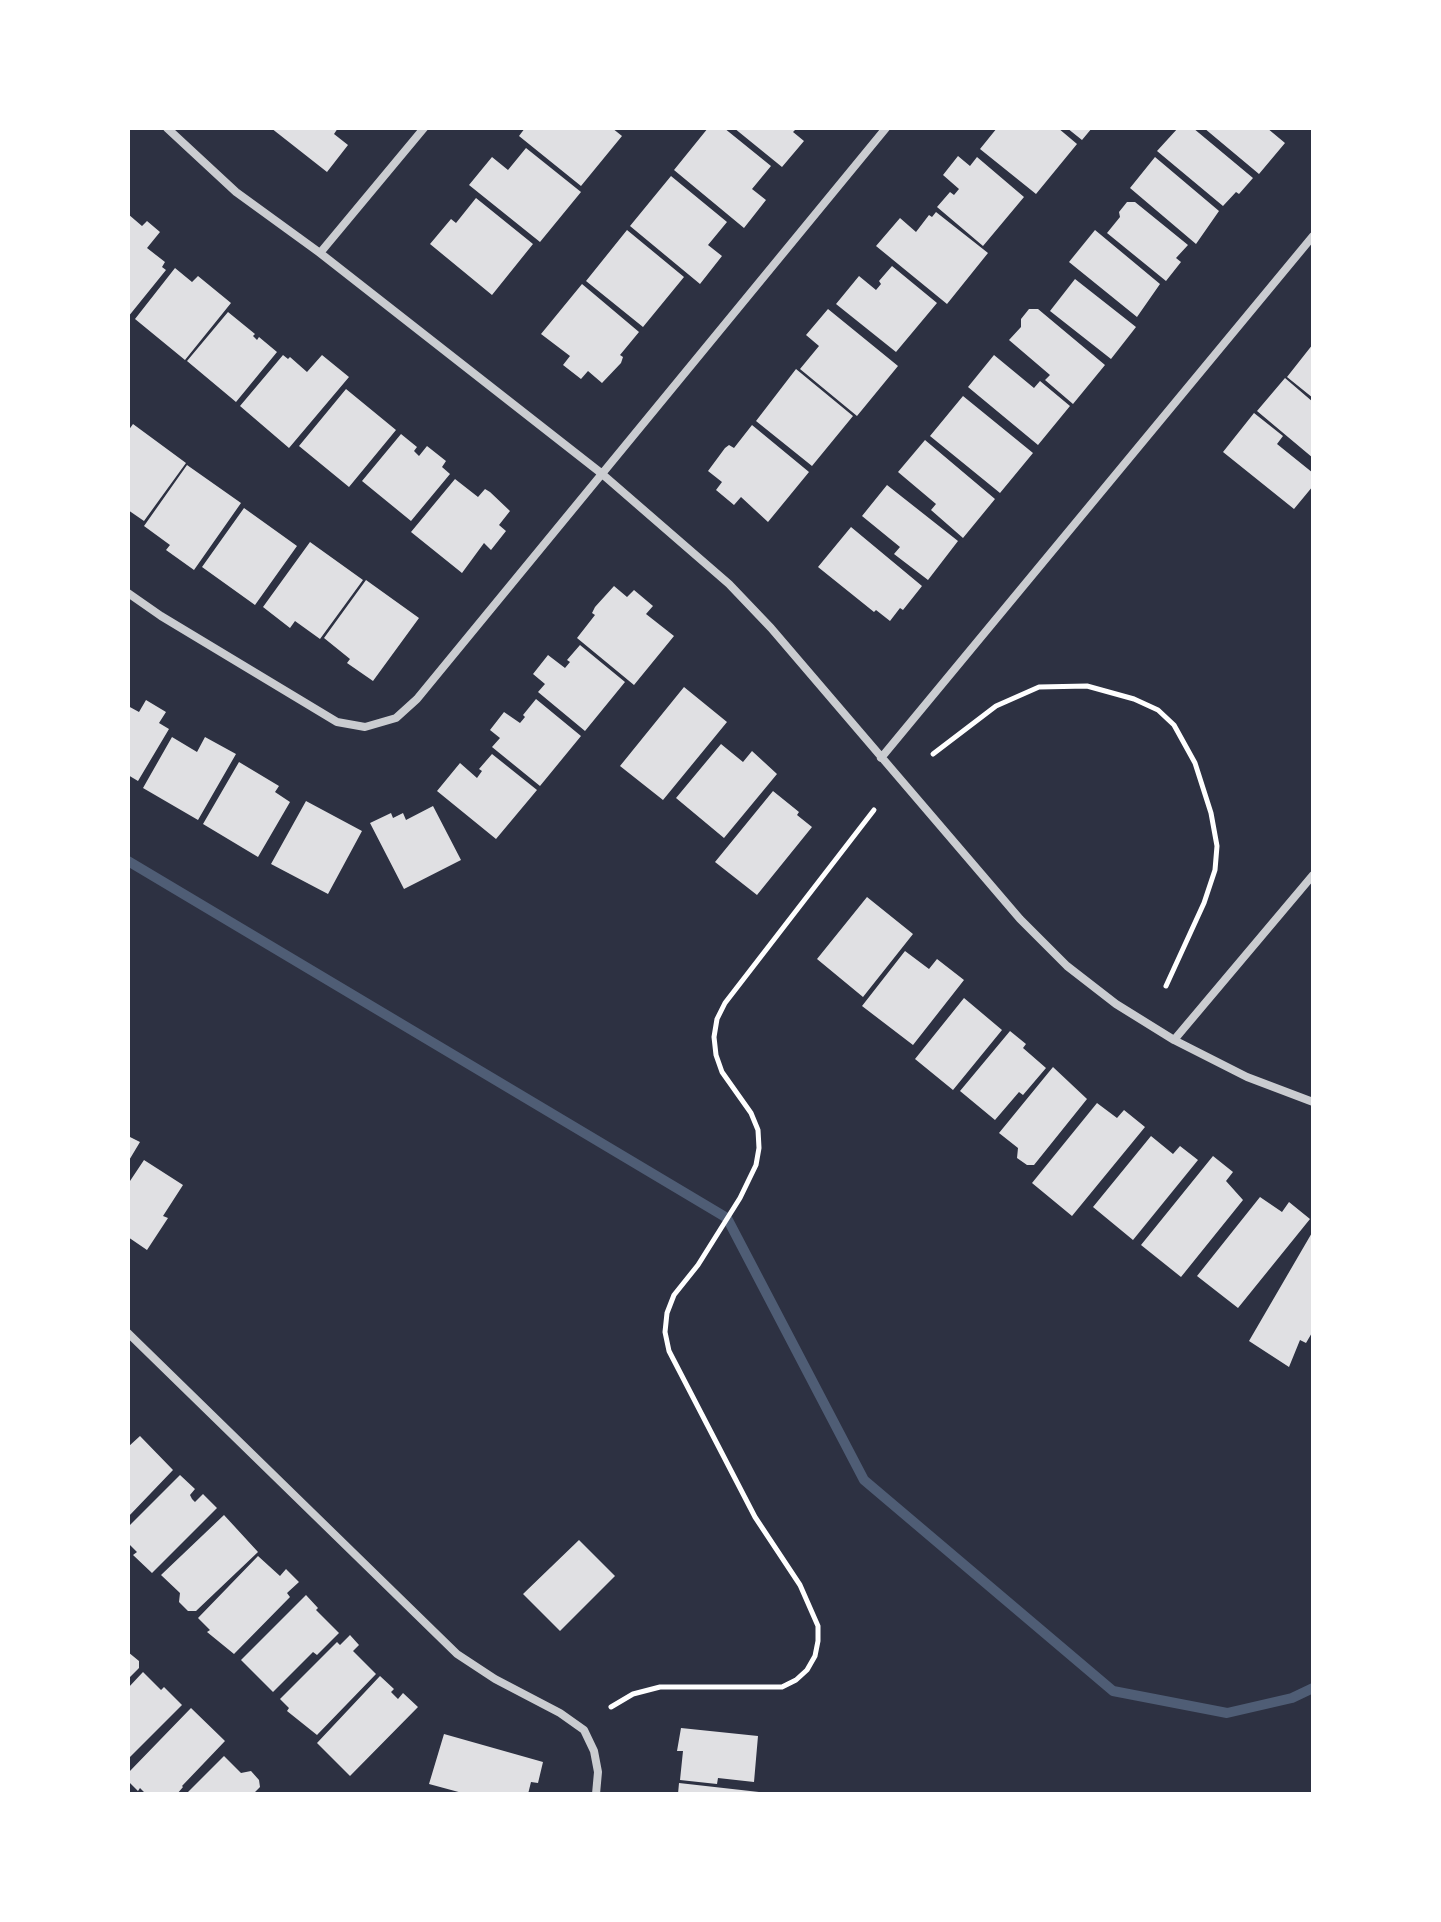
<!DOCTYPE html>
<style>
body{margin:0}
#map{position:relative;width:1441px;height:1922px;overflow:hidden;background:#2d3142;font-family:"Roboto Condensed",sans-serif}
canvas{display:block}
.frame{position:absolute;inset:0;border:130px solid #fff;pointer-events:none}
</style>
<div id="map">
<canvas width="1441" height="1922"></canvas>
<div class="frame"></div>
</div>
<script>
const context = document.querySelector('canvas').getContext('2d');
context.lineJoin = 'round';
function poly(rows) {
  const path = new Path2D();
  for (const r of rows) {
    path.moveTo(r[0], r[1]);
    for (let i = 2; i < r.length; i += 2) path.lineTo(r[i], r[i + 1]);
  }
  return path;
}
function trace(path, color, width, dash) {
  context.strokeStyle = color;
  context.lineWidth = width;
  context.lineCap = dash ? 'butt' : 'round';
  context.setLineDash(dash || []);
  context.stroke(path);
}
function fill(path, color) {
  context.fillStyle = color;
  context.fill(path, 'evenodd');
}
trace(poly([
 [128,861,727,1218,864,1480,1113,1691,1227,1713,1292,1698,1313,1688]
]), '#4f5d75', 10);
fill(poly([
 [271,128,338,128,334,134,348,145,327,172],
 [525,128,612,128,622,136,581,186,519,136],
 [708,128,724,128,771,166,752,189,766,200,744,228,674,170],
 [734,128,797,128,793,132,804,141,782,167],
 [997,128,1058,128,1077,144,1036,194,980,149],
 [1067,128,1092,128,1082,140],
 [1178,128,1193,128,1253,178,1239,194,1236,192,1223,206,1157,151],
 [1204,128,1267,128,1285,143,1259,174],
 [526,148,581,192,540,242,469,185,492,157,508,170],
 [958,156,970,166,977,157,1024,197,983,246,937,207,950,192,954,195,959,189,943,175],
 [1155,157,1219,211,1196,244,1130,188],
 [671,176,727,222,708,245,722,256,700,284,630,226],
 [476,198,533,244,492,295,430,244,451,219,456,223],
 [1127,202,1135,202,1188,245,1176,258,1181,262,1166,281,1107,233,1120,217,1119,212],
 [936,212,988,253,947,304,876,246,900,218,916,232,929,215,932,217],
 [128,214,142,226,147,221,160,232,147,248,165,262,162,267,166,270,128,317],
 [627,230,684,277,643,327,586,281],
 [1095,230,1160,284,1137,317,1069,262],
 [892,266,937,303,896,352,836,304,859,276,876,290,881,284,879,281],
 [175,268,192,282,198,276,231,303,185,360,135,319],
 [1075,279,1136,327,1111,359,1050,311],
 [582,284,639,332,620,355,623,357,621,363,602,383,588,371,581,379,563,365,570,356,541,334],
 [828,309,898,366,857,416,800,369,819,346,806,335],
 [1029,309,1038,309,1105,365,1073,404,1045,380,1050,375,1009,340,1021,327,1021,319],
 [228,312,255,334,253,336,257,340,259,337,277,352,236,402,187,361],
 [1313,344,1313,398,1287,377],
 [283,355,288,359,290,357,307,372,322,355,349,377,289,448,240,406],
 [994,355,1034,388,1040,381,1070,406,1038,445,968,387],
 [796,369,853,416,812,466,756,421],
 [1285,378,1313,402,1313,458,1257,411],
 [346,389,396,430,349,487,299,446],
 [963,396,1033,453,1000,493,930,436],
 [1254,413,1283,436,1277,444,1313,473,1313,486,1294,509,1223,452],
 [133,424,186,463,144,521,128,510,128,431],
 [752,425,809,472,768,522,741,497,734,505,716,490,722,482,708,471,725,448,729,445,734,448],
 [401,434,417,447,414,451,419,456,427,446,446,461,442,467,450,474,411,521,362,481],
 [925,440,995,499,963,538,931,510,936,504,898,472],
 [187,465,241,503,194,570,166,550,170,545,144,526],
 [455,479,478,497,485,489,490,492,510,511,499,525,506,531,491,550,484,543,462,573,411,532],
 [887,485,958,541,928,580,894,554,900,547,862,516],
 [244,508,297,546,255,605,202,567],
 [851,527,922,586,903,610,900,608,890,621,876,610,874,612,818,567],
 [310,542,363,580,320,639,295,621,290,628,263,607],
 [366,580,419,618,373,681,347,663,350,659,324,638],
 [614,586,627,597,634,590,653,606,646,614,674,636,634,685,577,638,595,615,592,613,595,607],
 [580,645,625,682,585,731,538,692,545,684,533,674,548,655,565,668,570,662,567,660],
 [684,687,727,722,663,800,620,766],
 [536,699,581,736,540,786,492,747,500,738,490,730,504,712,520,723,525,717,523,715],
 [146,700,166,712,159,723,169,729,138,781,128,775,128,706,139,712],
 [172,737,197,752,205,737,236,754,198,820,143,788],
 [721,744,743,762,752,751,777,774,724,838,676,798],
 [492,754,537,790,496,839,437,791,460,763,477,778,482,771,479,769],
 [239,762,279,786,275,792,290,802,258,857,203,824],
 [773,791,799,812,797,815,812,827,757,895,715,862],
 [306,801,362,831,328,894,271,864],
 [433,806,461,860,404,889,370,823,391,813,393,818,403,813,406,820],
 [867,897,913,934,863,997,817,959],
 [905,951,929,969,937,959,964,980,913,1045,862,1006],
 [964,998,1002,1030,953,1090,915,1059],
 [1010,1031,1026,1044,1023,1048,1046,1068,1023,1095,1019,1092,995,1120,960,1091],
 [1053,1067,1087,1099,1034,1165,1027,1165,1017,1158,1018,1148,999,1133],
 [1097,1103,1117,1118,1124,1110,1145,1127,1072,1216,1032,1183],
 [128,1136,140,1142,128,1162],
 [1151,1136,1173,1154,1180,1146,1198,1160,1133,1240,1093,1207],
 [1213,1156,1233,1172,1226,1181,1243,1200,1181,1277,1141,1245],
 [144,1160,183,1185,163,1216,168,1218,147,1250,128,1237,128,1184],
 [1260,1197,1282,1212,1289,1202,1310,1219,1238,1308,1197,1276],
 [1313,1231,1313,1331,1306,1343,1300,1340,1289,1367,1249,1341],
 [140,1436,173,1470,128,1517,128,1447],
 [180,1475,195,1489,190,1495,192,1499,195,1502,203,1494,217,1508,152,1573,133,1555,137,1552,128,1543,128,1527],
 [224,1515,258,1552,196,1611,188,1611,179,1602,180,1593,161,1575],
 [579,1540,615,1576,560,1631,523,1594],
 [258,1556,280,1576,286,1569,299,1582,287,1593,290,1597,234,1654,207,1632,210,1630,198,1618],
 [306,1595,318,1608,316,1610,339,1633,317,1655,313,1652,273,1692,241,1660],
 [350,1635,359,1645,353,1651,376,1674,317,1735,287,1711,289,1708,280,1699,337,1642,340,1645],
 [128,1652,139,1661,139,1668,128,1679],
 [143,1672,161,1690,164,1687,182,1705,128,1759,128,1688],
 [380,1676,394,1689,391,1692,398,1699,403,1693,418,1707,350,1776,317,1743],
 [191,1708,225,1741,182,1786,183,1787,177,1794,146,1794,140,1788,138,1791,128,1781,128,1773],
 [681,1728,758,1736,754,1782,718,1778,717,1784,680,1780,683,1751,677,1751],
 [444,1734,543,1762,538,1783,531,1782,528,1794,466,1794,429,1784],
 [224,1756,241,1773,251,1771,259,1780,260,1787,253,1794,186,1794],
 [679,1783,759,1792,759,1794,678,1794]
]), '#e0e0e3');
trace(poly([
 [933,754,996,706,1039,687,1087,686,1134,699,1158,710,1174,725,1195,763,1211,813,1217,846,1215,870,1204,903,1166,986],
 [611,1707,633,1694,660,1687,782,1687,796,1680,807,1670,815,1656,818,1641,818,1626,800,1585,755,1517,669,1351,665,1332,667,1313,674,1295,698,1265,740,1198,756,1165,759,1148,758,1130,751,1113,722,1072,716,1055,714,1037,717,1019,725,1003,874,810]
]), '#fff', 5);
trace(poly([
 [167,128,236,192,320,253,601,473,729,584,771,628,1020,919,1067,966,1116,1004,1174,1040,1247,1077,1313,1102],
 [320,253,424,128],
 [128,593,161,616,337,722,365,727,396,718,417,699,886,128],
 [881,758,1313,236],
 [1174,1040,1313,875],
 [128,1333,457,1654,495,1679,560,1713,584,1730,594,1751,598,1772,596,1794]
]), '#caccd0', 8);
</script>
